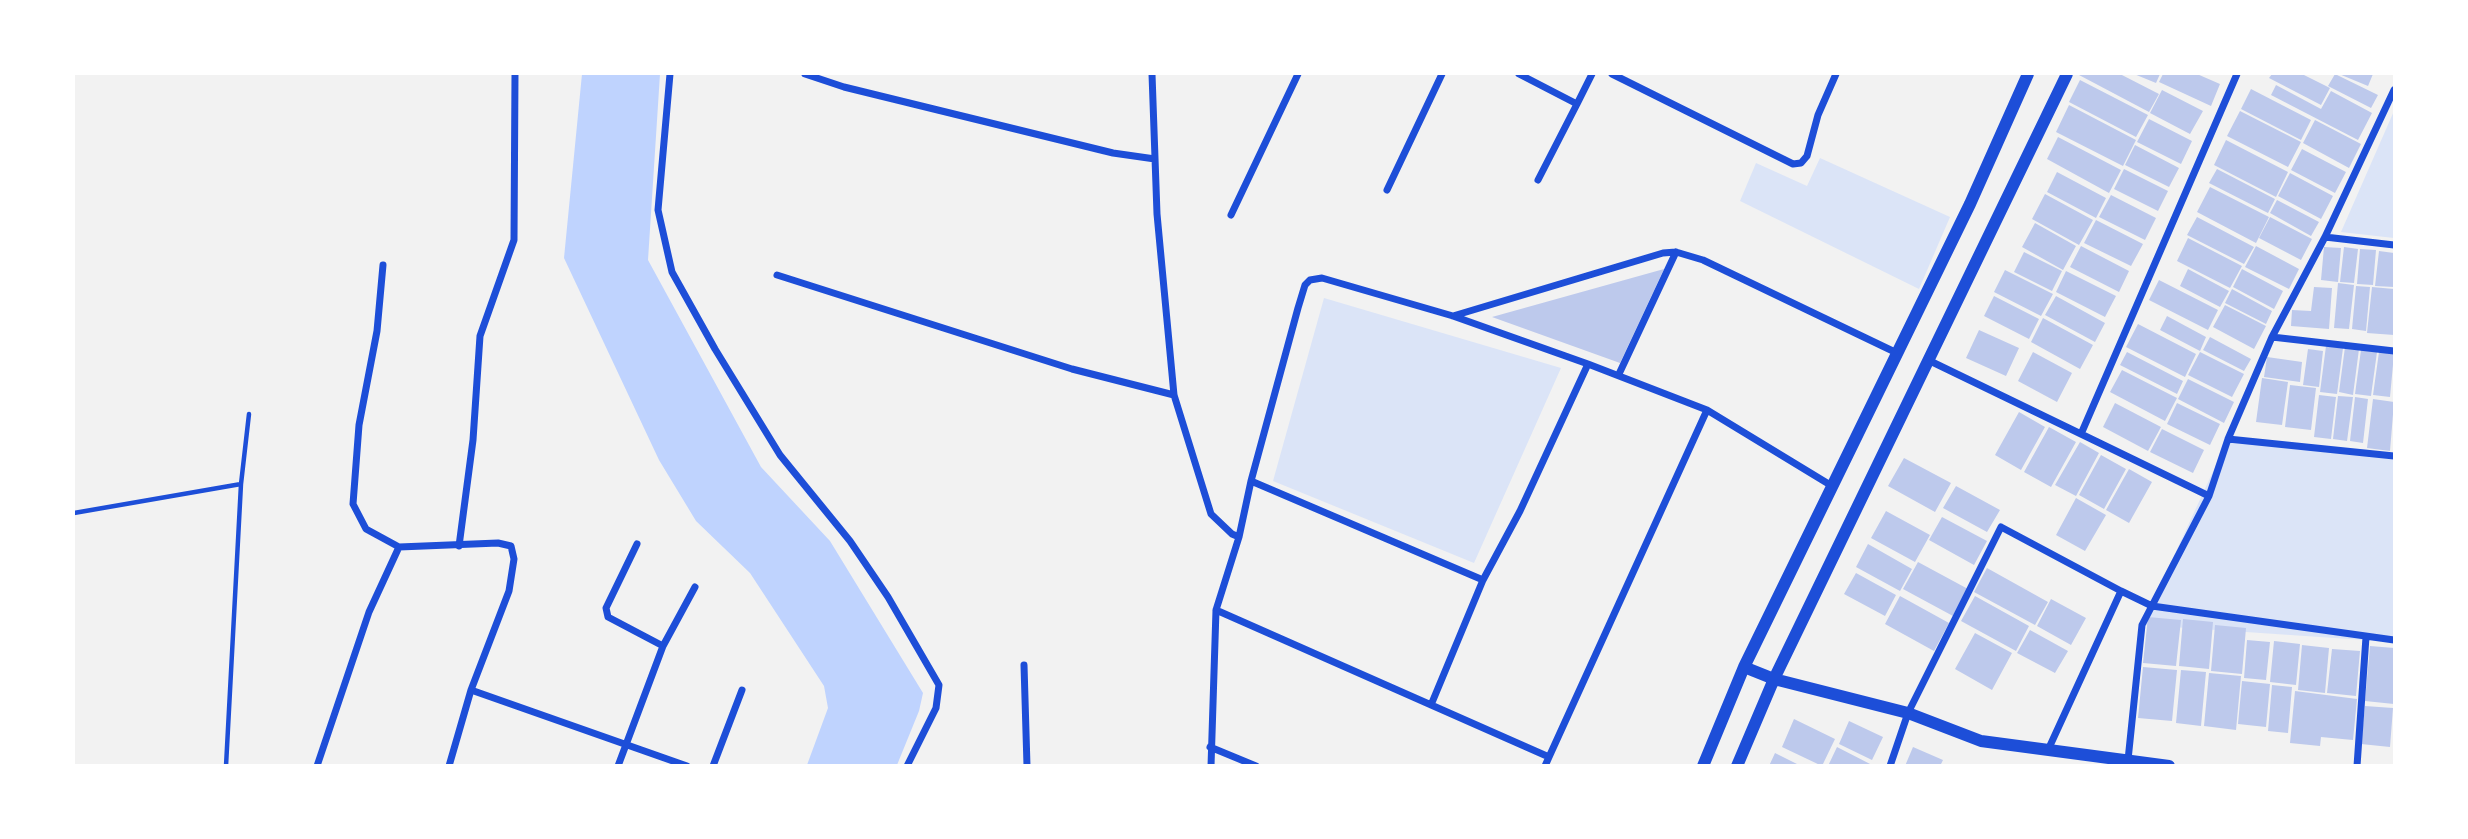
<!DOCTYPE html>
<style>
body{margin:0}
#map{position:relative;width:2468px;height:839px;overflow:hidden;background:#f2f2f2;font-family:"Archivo Narrow",sans-serif}
canvas{display:block}
.frame{position:absolute;inset:0;border:75px solid #fff;pointer-events:none}
</style>
<div id="map">
<canvas width="2468" height="839"></canvas>
<div class="frame"></div>
</div>
<script>
const context = document.querySelector('canvas').getContext('2d');
context.lineJoin = 'round';
function fill(path, color) {
  context.fillStyle = color;
  context.fill(path, 'evenodd');
}
function poly(rows) {
  const path = new Path2D();
  for (const r of rows) {
    path.moveTo(r[0], r[1]);
    for (let i = 2; i < r.length; i += 2) path.lineTo(r[i], r[i + 1]);
  }
  return path;
}
function trace(path, color, width, dash) {
  context.strokeStyle = color;
  context.lineWidth = width;
  context.lineCap = dash ? 'butt' : 'round';
  context.setLineDash(dash || []);
  context.stroke(path);
}
fill(poly([
 [2394,111,2394,238,2341,232],
 [1820,158,1950,217,1919,289,1740,201,1756,163,1807,186],
 [1324,298,1561,368,1474,563,1273,481],
 [2228,439,2394,456,2394,642,2142,625]
]), '#dbe4f7');
fill(poly([
 [582,74,660,74,648,260,761,467,830,541,923,693,919,711,897,765,807,765,828,708,824,686,750,573,696,521,659,460,564,258]
]), '#bfd3fe');
fill(poly([
 [2080,74,2120,74,2159,94,2149,112,2079,75],
 [2134,74,2160,74,2156,83],
 [2163,74,2197,74,2220,84,2211,106,2159,82],
 [2272,74,2302,74,2330,88,2321,105,2269,78],
 [2335,74,2378,95,2371,108,2328,86],
 [2339,74,2373,74,2368,86],
 [2080,80,2148,115,2136,137,2069,102],
 [2276,85,2321,109,2331,91,2372,113,2358,140,2271,95],
 [2251,89,2311,120,2301,140,2241,109],
 [2162,90,2203,111,2190,134,2150,113],
 [2069,105,2136,140,2123,166,2056,132],
 [2240,111,2301,142,2288,167,2227,136],
 [2149,119,2192,141,2181,164,2137,142],
 [2315,120,2361,144,2349,168,2303,143],
 [2058,137,2121,170,2109,193,2047,159],
 [2226,140,2288,172,2276,197,2214,165],
 [2135,145,2179,168,2169,187,2125,165],
 [2302,149,2346,172,2335,193,2291,170],
 [2124,169,2168,191,2158,211,2114,189],
 [2217,169,2275,199,2268,213,2209,183],
 [2057,172,2106,198,2096,218,2047,192],
 [2290,173,2333,196,2321,219,2278,196],
 [2210,187,2269,217,2256,243,2197,212],
 [2045,194,2093,220,2079,245,2032,219],
 [2111,195,2156,218,2145,240,2099,217],
 [2277,200,2319,222,2311,236,2270,213],
 [2197,217,2254,247,2244,264,2187,235],
 [2270,217,2312,239,2301,260,2259,238],
 [2096,220,2143,244,2131,266,2084,243],
 [2035,223,2076,246,2063,270,2022,247],
 [2188,238,2242,266,2230,288,2177,261],
 [2081,246,2129,271,2119,292,2070,267],
 [2256,246,2299,269,2289,289,2245,267],
 [2324,247,2341,248,2338,282,2321,280],
 [2344,247,2358,249,2354,283,2340,282],
 [2360,249,2376,250,2373,285,2357,284],
 [2379,251,2394,253,2394,287,2375,286],
 [2024,252,2062,271,2052,291,2014,272],
 [1664,269,1620,363,1492,317],
 [2188,269,2229,291,2220,307,2180,286],
 [2242,269,2283,291,2274,309,2233,287],
 [2005,270,2053,294,2041,316,1994,292],
 [2066,271,2116,296,2105,317,2056,292],
 [2159,280,2218,310,2208,330,2149,300],
 [2338,283,2354,285,2349,329,2334,328],
 [2356,286,2370,287,2366,331,2352,329],
 [2314,287,2332,288,2329,329,2291,326,2292,310,2311,311],
 [2372,287,2394,289,2394,335,2367,333],
 [2232,289,2272,311,2266,324,2225,303],
 [1994,296,2039,319,2029,339,1984,316],
 [2056,296,2105,323,2095,342,2045,315],
 [2225,305,2266,326,2254,349,2213,327],
 [2167,316,2206,337,2200,351,2160,330],
 [2043,318,2093,345,2080,369,2031,342],
 [2138,324,2196,354,2185,377,2126,347],
 [1979,330,2019,348,2006,376,1966,358],
 [2210,337,2251,359,2244,371,2203,350],
 [2326,346,2343,348,2337,394,2320,392],
 [2345,347,2359,349,2353,395,2339,392],
 [2308,349,2323,351,2319,387,2303,385],
 [2361,350,2377,352,2371,396,2355,394],
 [2033,352,2072,373,2057,402,2018,381],
 [2127,352,2183,381,2177,394,2120,365],
 [2200,352,2244,374,2232,397,2188,375],
 [2379,352,2394,354,2390,397,2373,395],
 [2267,357,2302,362,2300,382,2264,377],
 [2122,370,2177,398,2165,421,2110,392],
 [2262,378,2288,382,2282,425,2256,422],
 [2188,379,2234,402,2224,423,2178,399],
 [2290,385,2316,388,2311,430,2285,427],
 [2319,395,2336,397,2331,439,2314,437],
 [2338,396,2353,397,2347,441,2333,439],
 [2355,397,2368,399,2363,443,2350,441],
 [2373,399,2394,402,2390,451,2367,448],
 [2115,403,2161,427,2148,451,2103,427],
 [2177,403,2220,424,2210,445,2167,424],
 [2019,412,2045,427,2021,470,1995,455],
 [2049,427,2076,442,2051,487,2024,472],
 [2162,429,2204,450,2193,473,2150,452],
 [2080,442,2099,453,2076,496,2055,485],
 [2101,455,2126,469,2104,509,2079,495],
 [1904,458,1951,483,1935,512,1888,486],
 [2129,469,2152,482,2129,523,2106,510],
 [1956,486,2000,510,1987,532,1943,508],
 [2076,498,2106,515,2085,551,2056,535],
 [1886,511,1930,535,1915,562,1871,538],
 [1942,517,1987,541,1974,565,1929,540],
 [1868,544,1912,569,1900,591,1856,567],
 [1918,562,1968,589,1953,616,1903,589],
 [1987,568,2048,602,2035,625,1974,592],
 [1856,573,1896,595,1885,616,1844,594],
 [1900,596,1949,623,1934,651,1885,624],
 [1975,596,2029,626,2016,651,1961,621],
 [2051,599,2086,618,2071,645,2037,626],
 [2148,617,2181,620,2176,666,2143,663],
 [2183,619,2213,622,2209,669,2179,666],
 [2215,625,2246,628,2242,674,2211,671],
 [2030,630,2068,651,2055,673,2017,653],
 [1975,633,2012,653,1992,690,1955,669],
 [2247,640,2270,642,2266,680,2244,678],
 [2274,641,2300,644,2296,685,2270,682],
 [2302,645,2329,648,2325,693,2298,690],
 [2370,646,2394,648,2394,704,2365,701],
 [2332,649,2360,651,2356,696,2327,693],
 [2143,667,2177,670,2172,721,2138,718],
 [2181,670,2206,672,2201,726,2176,723],
 [2209,673,2241,676,2236,730,2204,726],
 [2242,681,2270,684,2266,727,2238,724],
 [2272,685,2292,687,2288,733,2268,731],
 [2295,691,2357,699,2353,740,2321,737,2320,746,2290,743],
 [2365,706,2393,708,2390,747,2361,744],
 [1794,719,1835,739,1822,766,1782,747],
 [1849,721,1883,737,1872,760,1839,744],
 [1837,747,1874,766,1828,766],
 [1913,747,1943,760,1940,766,1905,766],
 [1775,753,1801,766,1769,766]
]), '#bdc9ec');
trace(poly([
 [74,513,241,484],
 [226,766,241,484,249,414]
]), '#1d4ed8', 4.5);
trace(poly([
 [670,74,658,210,672,272,715,349,780,455,850,541,888,597,939,685,936,708,907,766],
 [805,74,844,87,1113,153,1155,159],
 [1152,74,1157,214,1174,395,1211,514,1232,534,1239,537],
 [1519,74,1577,104,1538,180],
 [1612,74,1793,164,1801,163,1807,156,1818,115,1836,74],
 [1577,104,1592,74],
 [1387,190,1442,74],
 [1231,215,1298,74],
 [2325,237,2394,245],
 [383,265,377,331,359,425,353,504,366,529,399,547,498,543,511,546,514,559,509,591,471,690,449,766],
 [777,275,1072,369,1174,395],
 [1453,316,1663,253,1676,252,1703,260,1897,353],
 [2272,337,2394,351],
 [1928,360,2081,434],
 [1619,374,1676,252],
 [2228,439,2394,456],
 [1251,481,1483,580],
 [2209,496,2081,434,2237,74],
 [459,546,473,440,480,336,514,240,515,74],
 [1216,610,1239,537,1251,481,1298,308,1305,285,1310,280,1322,278,1453,316,1588,364],
 [663,646,695,587],
 [1024,665,1027,766],
 [471,690,687,766],
 [1431,705,1483,580,1520,511,1588,364,1707,410,1832,486],
 [1210,747,1256,766],
 [2048,750,2121,591,2152,606,2394,640],
 [1549,757,1707,410],
 [2128,760,2142,625,2209,496,2228,439,2272,337,2325,237,2394,90],
 [317,766,369,612,399,547],
 [618,766,663,646,608,617,606,608,637,544],
 [713,766,742,690],
 [1211,766,1216,610,1549,757,1545,766],
 [1890,766,1908,713,2001,527,2121,591],
 [2357,766,2366,637]
]), '#1d4ed8', 7);
trace(poly([
 [1744,667,1774,679,1908,713,1981,741,2169,766],
 [1703,766,1744,667,1970,204,2028,74],
 [1737,766,1774,679,2067,74]
]), '#1d4ed8', 12);
</script>
